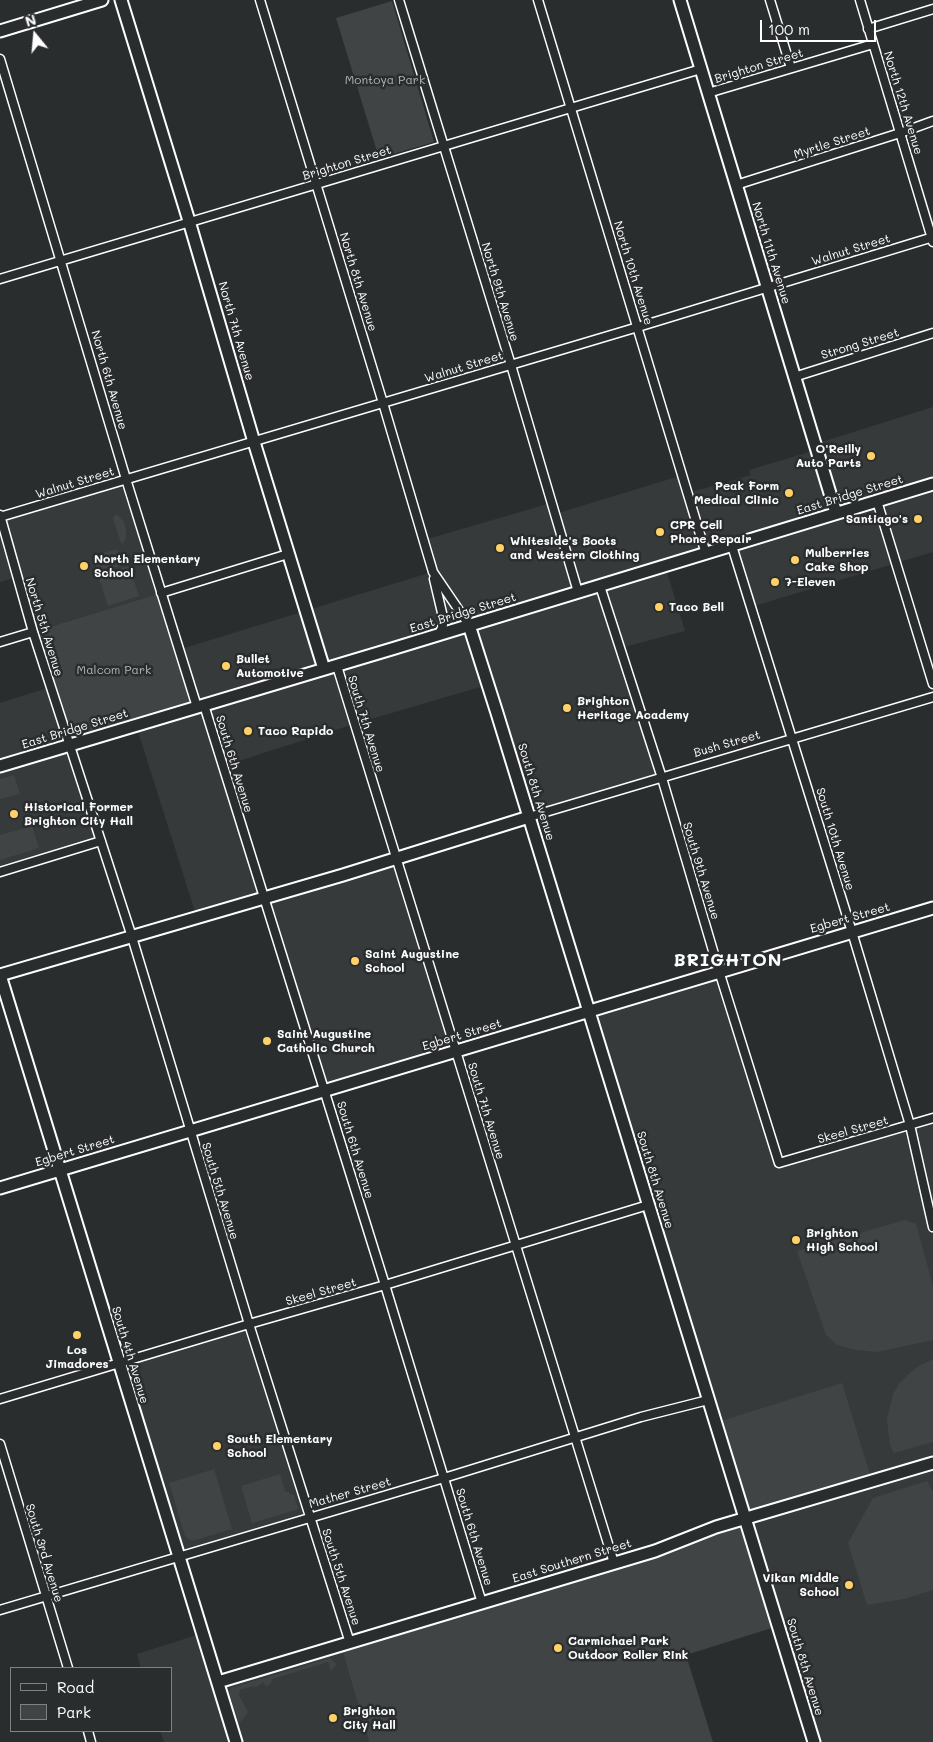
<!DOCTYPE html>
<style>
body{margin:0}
#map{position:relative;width:933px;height:1742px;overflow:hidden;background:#2a2d2e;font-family:Mali,sans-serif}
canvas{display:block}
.legend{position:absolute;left:10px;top:1667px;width:162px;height:65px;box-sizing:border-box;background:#2a2d2e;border:1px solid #7f8182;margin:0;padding:6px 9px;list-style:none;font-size:15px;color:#fff}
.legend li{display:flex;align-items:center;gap:10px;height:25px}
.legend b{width:25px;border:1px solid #7f8182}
.north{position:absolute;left:10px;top:10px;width:50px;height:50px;-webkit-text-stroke:4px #2a2d2e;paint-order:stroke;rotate:343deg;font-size:14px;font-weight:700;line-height:20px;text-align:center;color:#fff}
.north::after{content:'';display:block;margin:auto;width:18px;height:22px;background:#fff;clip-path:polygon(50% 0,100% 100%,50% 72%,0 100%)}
.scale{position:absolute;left:760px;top:20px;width:116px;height:22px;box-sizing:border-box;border:2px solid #fff;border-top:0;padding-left:6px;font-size:15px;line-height:18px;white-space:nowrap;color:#fff;-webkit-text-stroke:4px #2a2d2e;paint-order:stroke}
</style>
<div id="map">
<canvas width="933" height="1742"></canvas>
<ul class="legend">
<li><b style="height:6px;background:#2a2d2e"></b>Road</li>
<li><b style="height:14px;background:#414445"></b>Park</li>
</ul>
<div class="north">N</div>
<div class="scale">100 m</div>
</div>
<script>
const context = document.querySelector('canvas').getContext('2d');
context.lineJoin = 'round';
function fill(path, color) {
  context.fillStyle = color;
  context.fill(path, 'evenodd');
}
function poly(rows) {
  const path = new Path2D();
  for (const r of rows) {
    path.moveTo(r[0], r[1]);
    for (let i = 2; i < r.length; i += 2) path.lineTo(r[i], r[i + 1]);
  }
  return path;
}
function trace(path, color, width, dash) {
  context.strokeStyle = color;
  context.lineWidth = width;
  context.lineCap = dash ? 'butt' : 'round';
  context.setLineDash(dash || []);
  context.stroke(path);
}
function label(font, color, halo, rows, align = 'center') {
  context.font = font + ' Mali,sans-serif';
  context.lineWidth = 5;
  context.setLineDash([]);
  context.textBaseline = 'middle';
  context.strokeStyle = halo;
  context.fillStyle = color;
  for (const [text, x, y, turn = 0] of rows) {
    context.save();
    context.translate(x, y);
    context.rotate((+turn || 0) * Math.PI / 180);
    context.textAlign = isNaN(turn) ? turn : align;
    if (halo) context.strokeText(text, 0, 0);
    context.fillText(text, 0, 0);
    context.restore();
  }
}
fill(poly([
 [933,407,933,552,751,607,732,546,665,566,685,631,620,648,662,778,529,817,487,685,354,724,223,766,264,897,396,858,455,1051,325,1091,264,898,197,918,136,725,178,650,432,572,424,540,551,503,555,514,683,475,688,493,751,475,749,470,816,450,815,444],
 [126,479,161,593,33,632,17,577,0,582,0,517],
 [51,687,101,841,0,872,0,703],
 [719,971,779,1163,933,1118,933,1742,814,1742,588,1012],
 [250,1324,311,1516,179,1556,120,1363],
 [203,1633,218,1682,341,1646,369,1742,164,1742,160,1731,171,1731,171,1668,141,1668,137,1654]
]), '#373a3b');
fill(poly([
 [392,1,434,142,379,158,336,18],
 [116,514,124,522,126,529,126,537,123,544,121,543,113,518],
 [117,549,122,565,102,572,100,568,97,569,93,556],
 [129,566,139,596,108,606,98,575],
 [161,593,197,707,70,745,33,632],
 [14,775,20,794,0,799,0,779],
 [32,826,39,848,0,860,0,835],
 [905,1220,916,1224,933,1286,933,1340,877,1352,856,1350,837,1345,826,1335,797,1251],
 [933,1359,933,1442,894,1453,890,1445,887,1420,893,1394,899,1384,911,1372,919,1366],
 [842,1383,872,1481,745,1519,778,1626,686,1655,713,1742,369,1742,341,1646,744,1519,715,1423],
 [214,1469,232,1529,192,1541,185,1536,169,1483],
 [280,1474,285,1491,294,1495,298,1508,296,1510,252,1523,241,1486],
 [927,1481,933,1492,933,1590,904,1599,867,1605,848,1543,873,1498],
 [330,1658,337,1664,331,1671,328,1662,272,1679,271,1683,268,1686,265,1685,264,1682,256,1687,253,1686,240,1690,239,1695,248,1712,244,1718,239,1723,229,1692,231,1688]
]), '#414445');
const street = poly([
 [260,0,383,403,433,572,469,625],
 [399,0,511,365,578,592],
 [538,0,706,554],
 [770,0,791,68],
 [860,0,933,242],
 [868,29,933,9],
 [0,59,126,479,197,707],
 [708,93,873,44],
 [736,185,900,133,933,121],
 [0,279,701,69],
 [794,377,933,333],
 [877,501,933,684],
 [0,515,33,632,132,937,249,1324,350,1643],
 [0,517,638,327,933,237],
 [732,546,852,932,910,1125,933,1227],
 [434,579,443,617,443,625,439,635],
 [600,586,662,778,719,971,779,1163,933,1118],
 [161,593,288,554],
 [0,642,33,632],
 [337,666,614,1563],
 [204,705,385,1285,482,1603],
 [529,817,933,697],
 [0,872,101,841],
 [0,1399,249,1324,385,1285,648,1205],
 [0,1444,68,1668],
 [0,1610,444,1478,641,1417,708,1400],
 [88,1731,91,1742]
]);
const secondary = poly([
 [121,0,189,221,254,442,324,669],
 [680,0,836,513],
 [0,31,102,0],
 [469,625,497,713,814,1742],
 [0,766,395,648,933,484],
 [0,975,236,1742],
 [0,975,343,875,529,817],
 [0,1188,933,908],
 [218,1682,655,1551,716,1527,933,1463]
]);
trace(street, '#fff', 11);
trace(secondary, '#fff', 15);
trace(street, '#2a2d2e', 8);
trace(secondary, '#2a2d2e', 11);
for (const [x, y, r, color] of [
 [871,456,5,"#ffd166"],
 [789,493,5,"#ffd166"],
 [918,519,5,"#ffd166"],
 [660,532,5,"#ffd166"],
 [500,548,5,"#ffd166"],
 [795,560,5,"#ffd166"],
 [84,566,5,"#ffd166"],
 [775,582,5,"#ffd166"],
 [659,607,5,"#ffd166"],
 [226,666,5,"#ffd166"],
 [567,708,5,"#ffd166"],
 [248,731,5,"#ffd166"],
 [14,814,5,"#ffd166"],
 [355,961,5,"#ffd166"],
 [267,1041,5,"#ffd166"],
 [796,1240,5,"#ffd166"],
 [77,1335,5,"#ffd166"],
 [217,1446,5,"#ffd166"],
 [849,1585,5,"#ffd166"],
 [558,1648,5,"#ffd166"],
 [333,1718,5,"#ffd166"]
]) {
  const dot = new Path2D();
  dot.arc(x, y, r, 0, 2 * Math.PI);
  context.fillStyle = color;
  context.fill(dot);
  trace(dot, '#2a2d2e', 2);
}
label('12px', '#fff', '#2a2d2e', [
 ["Brighton Street",759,66,-17],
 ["North 12th Avenue",903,103,73],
 ["Myrtle Street",832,143,-18],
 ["Brighton Street",347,163,-17],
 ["Walnut Street",851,250,-17],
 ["North 11th Avenue",771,253,73],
 ["North 10th Avenue",633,273,73],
 ["North 8th Avenue",358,282,73],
 ["North 9th Avenue",500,292,73],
 ["North 7th Avenue",236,331,74],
 ["Strong Street",860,344,-17],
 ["Walnut Street",464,367,-17],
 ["North 6th Avenue",109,380,74],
 ["Walnut Street",75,483,-17],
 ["East Bridge Street",850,495,-17],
 ["East Bridge Street",463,613,-17],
 ["North 5th Avenue",44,627,73],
 ["South 7th Avenue",366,724,73],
 ["East Bridge Street",75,729,-17],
 ["Bush Street",727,744,-16],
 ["South 6th Avenue",234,764,73],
 ["South 8th Avenue",536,792,73],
 ["South 10th Avenue",835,839,73],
 ["South 9th Avenue",701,871,73],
 ["Egbert Street",850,918,-16],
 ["Egbert Street",462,1035,-17],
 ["South 7th Avenue",486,1111,73],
 ["Skeel Street",853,1130,-16],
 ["South 6th Avenue",355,1150,73],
 ["Egbert Street",75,1151,-17],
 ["South 8th Avenue",655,1180,73],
 ["South 5th Avenue",220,1191,73],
 ["Skeel Street",321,1292,-16],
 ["South 4th Avenue",130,1355,73],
 ["Mather Street",350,1493,-16],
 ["South 6th Avenue",474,1537,73],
 ["South 3rd Avenue",44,1553,73],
 ["East Southern Street",572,1561,-17],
 ["South 5th Avenue",341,1577,72],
 ["South 8th Avenue",805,1667,73]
]);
label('12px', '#b3b4b5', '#2a2d2e', [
 ["Montoya Park",385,80],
 ["Malcom Park",114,670]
]);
label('bold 12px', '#fff', '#2a2d2e', [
 ["O'Reilly",861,449,"right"],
 ["Auto Parts",861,463,"right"],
 ["Peak Form",779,486,"right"],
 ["Medical Clinic",779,500,"right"],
 ["Santiago's",908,519,"right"],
 ["CPR Cell",670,525],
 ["Phone Repair",670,539],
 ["Whiteside's Boots",510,541],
 ["and Western Clothing",510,555],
 ["Mulberries",805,553],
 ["Cake Shop",805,567],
 ["North Elementary",94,559],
 ["School",94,573],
 ["7-Eleven",785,582],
 ["Taco Bell",669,607],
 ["Bullet",236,659],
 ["Automotive",236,673],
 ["Brighton",577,701],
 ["Heritage Academy",577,715],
 ["Taco Rapido",258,731],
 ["Historical Former",24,807],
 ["Brighton City Hall",24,821],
 ["Saint Augustine",365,954],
 ["School",365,968],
 ["Saint Augustine",277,1034],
 ["Catholic Church",277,1048],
 ["Brighton",806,1233],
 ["High School",806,1247],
 ["Los",77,1350,"center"],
 ["Jimadores",77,1364,"center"],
 ["South Elementary",227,1439],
 ["School",227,1453],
 ["Vikan Middle",839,1578,"right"],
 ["School",839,1592,"right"],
 ["Carmichael Park",568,1641],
 ["Outdoor Roller Rink",568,1655],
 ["Brighton",343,1711],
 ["City Hall",343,1725]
], 'left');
context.letterSpacing = '1px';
label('bold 18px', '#fff', '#2a2d2e', [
 ["BRIGHTON",728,960]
]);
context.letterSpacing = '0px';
</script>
